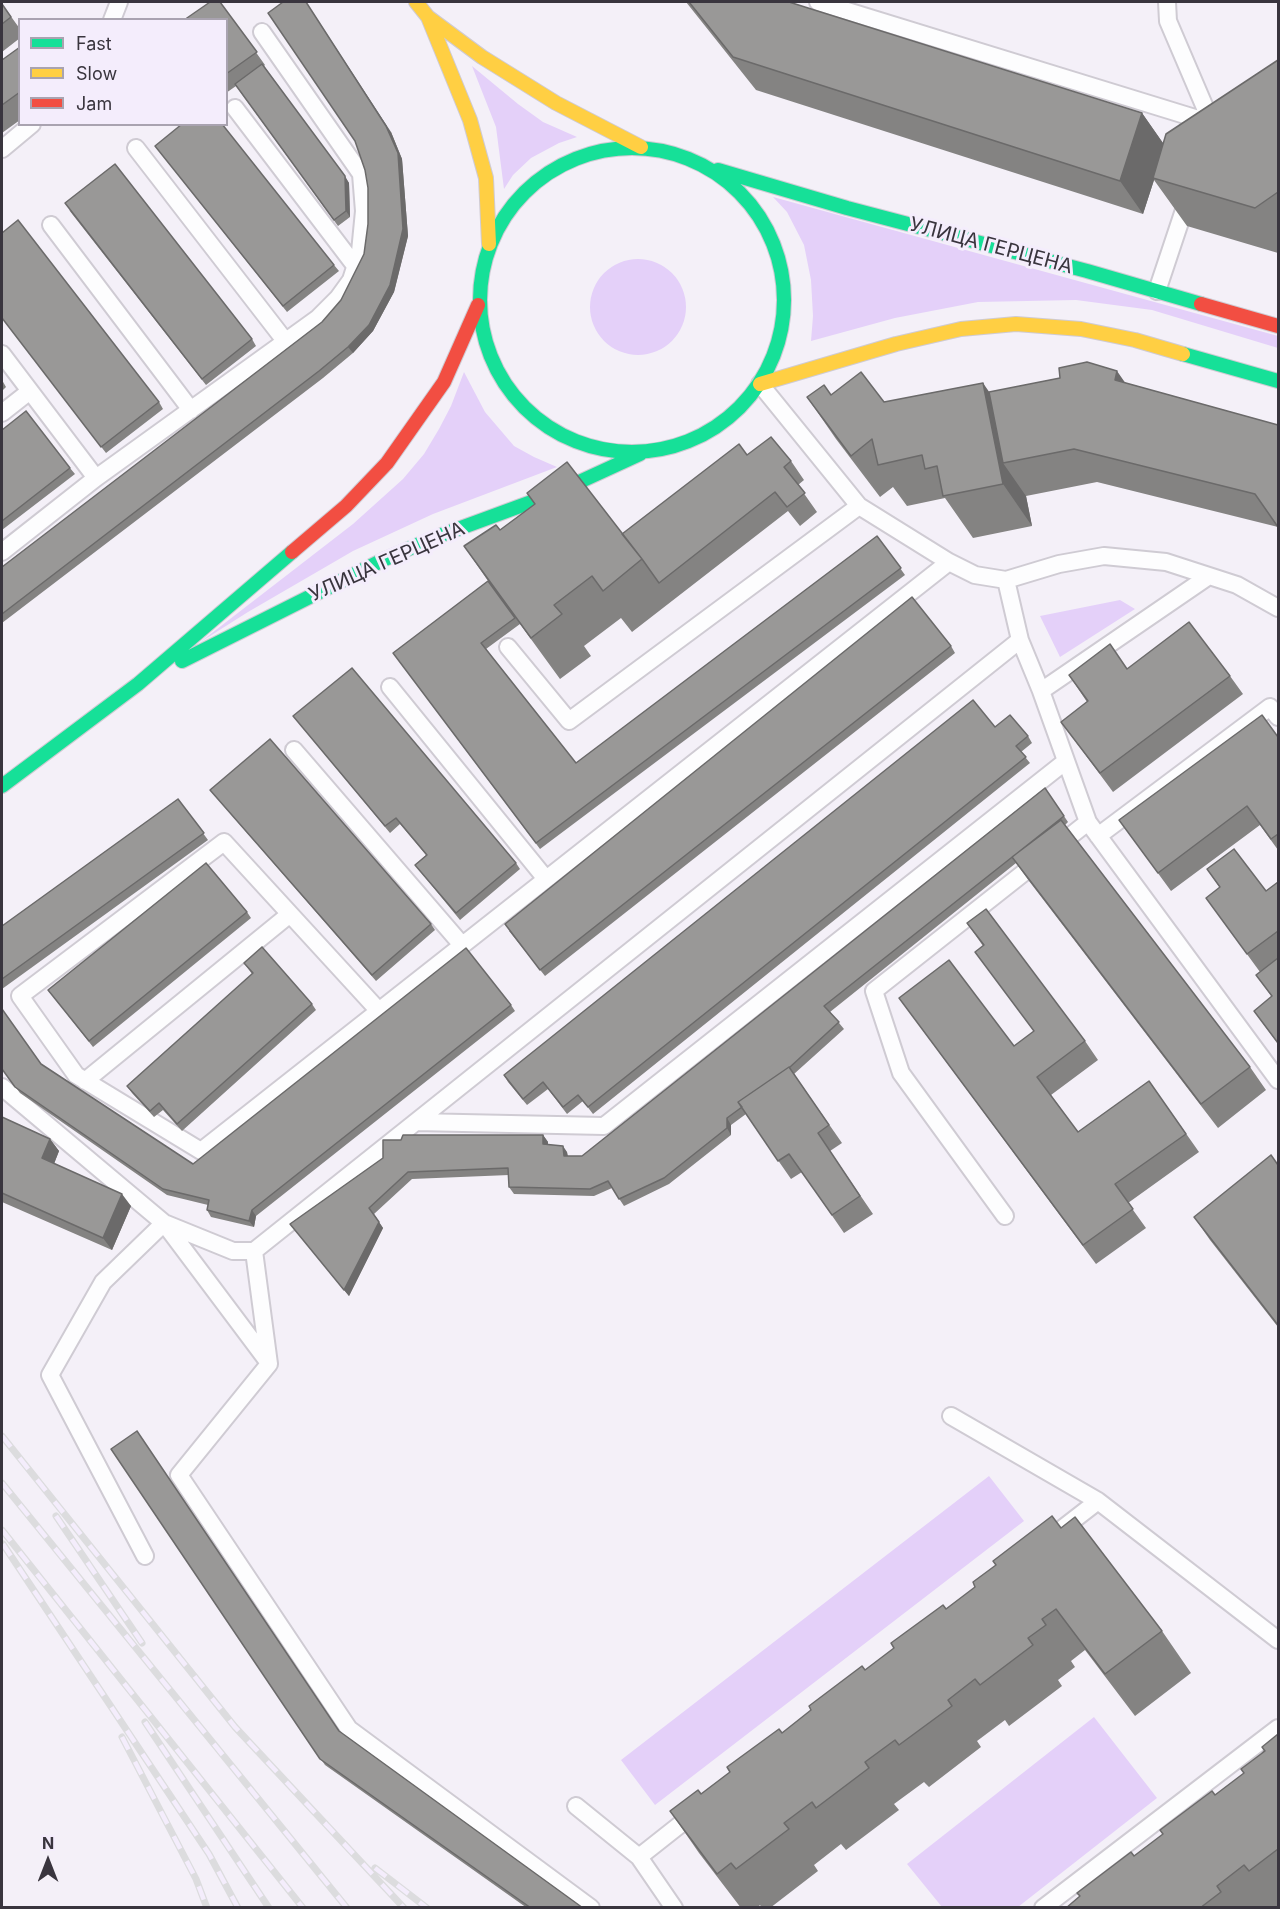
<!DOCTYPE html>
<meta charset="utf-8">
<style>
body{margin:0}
#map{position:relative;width:1280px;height:1909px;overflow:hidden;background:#f4f0f8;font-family:Inter,sans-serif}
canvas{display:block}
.frame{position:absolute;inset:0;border:3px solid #39353e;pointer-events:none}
.legend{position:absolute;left:18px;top:18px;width:210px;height:108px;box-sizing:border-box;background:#f4edfc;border:2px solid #a9a3b0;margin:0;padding:8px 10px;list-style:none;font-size:18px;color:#39353e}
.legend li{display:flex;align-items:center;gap:12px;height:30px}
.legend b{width:30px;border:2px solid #a9a3b0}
.north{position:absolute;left:18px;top:1831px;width:60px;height:60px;-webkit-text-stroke:4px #f4edfc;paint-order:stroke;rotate:0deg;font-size:16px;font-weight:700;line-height:24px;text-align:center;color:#39353e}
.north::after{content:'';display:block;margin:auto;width:21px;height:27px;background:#39353e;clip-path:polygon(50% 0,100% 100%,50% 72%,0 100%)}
</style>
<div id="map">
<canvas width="1280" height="1909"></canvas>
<div class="frame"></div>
<ul class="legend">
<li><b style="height:8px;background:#16e098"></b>Fast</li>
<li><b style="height:8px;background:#ffcf43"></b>Slow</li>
<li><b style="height:8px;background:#f24e42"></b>Jam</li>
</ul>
<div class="north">N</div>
</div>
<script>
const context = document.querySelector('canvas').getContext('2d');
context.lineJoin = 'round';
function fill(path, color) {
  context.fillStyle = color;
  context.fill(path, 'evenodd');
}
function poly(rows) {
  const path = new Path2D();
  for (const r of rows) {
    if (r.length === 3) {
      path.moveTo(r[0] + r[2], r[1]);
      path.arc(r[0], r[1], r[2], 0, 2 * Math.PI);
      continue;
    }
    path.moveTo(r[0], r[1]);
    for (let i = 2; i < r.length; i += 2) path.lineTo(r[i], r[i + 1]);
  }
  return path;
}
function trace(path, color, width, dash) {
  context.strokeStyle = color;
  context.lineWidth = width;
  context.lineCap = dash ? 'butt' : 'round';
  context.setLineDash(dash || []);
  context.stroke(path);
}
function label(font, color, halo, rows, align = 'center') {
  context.font = font + ' Inter,sans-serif';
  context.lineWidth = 6;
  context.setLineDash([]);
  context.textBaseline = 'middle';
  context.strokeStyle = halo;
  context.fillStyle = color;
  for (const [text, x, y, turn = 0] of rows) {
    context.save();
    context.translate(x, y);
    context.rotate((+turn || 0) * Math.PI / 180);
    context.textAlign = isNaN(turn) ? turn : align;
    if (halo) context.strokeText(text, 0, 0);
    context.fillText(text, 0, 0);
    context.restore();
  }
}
fill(poly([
 [472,66,518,104,543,122,577,137,559,143,531,158,513,175,504,189,496,127],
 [773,197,1278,336,1278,348,1152,310,1076,300,978,302,895,318,811,341,813,316,811,280,804,245,787,212],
 [638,307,48],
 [464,372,485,412,514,446,534,457,557,467,433,514,353,551,248,612,199,643,353,524,403,479,424,454,439,429,451,406],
 [1120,600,1135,609,1060,657,1040,616],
 [989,1476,1024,1521,655,1805,621,1760],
 [1094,1717,1157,1798,1018,1907,942,1907,907,1864]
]), '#e4d0f9');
const lane = poly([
 [818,2,1211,123],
 [1167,2,1168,21,1212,124],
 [112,20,119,2],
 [235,108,356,267],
 [136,148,286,342],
 [2,149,32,124],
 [51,225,191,410],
 [1157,291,1188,198],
 [2,354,96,478],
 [760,384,859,506,949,562,975,575,1006,580,1059,564,1104,556,1166,562,1237,585,1278,608],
 [2,413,30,391],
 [2,552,96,478,318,318,338,298,351,280,360,252,364,211,361,174,262,32],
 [1020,640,1041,691,1088,822,1278,1080],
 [508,647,569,721,859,506],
 [390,687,546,879],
 [1041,691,1209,576],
 [294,750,462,945],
 [1098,836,1270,707,1278,717],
 [379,1011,224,842,20,996,76,1075,201,1151,949,562],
 [85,1081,290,914],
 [2,1087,164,1223,233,1251,254,1251,1020,640,1006,580],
 [416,1122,604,1126,1066,761],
 [1005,1216,901,1073,874,991,1088,822],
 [254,1251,269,1364,179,1475,349,1729,591,1908],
 [951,1416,1098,1501],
 [1058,1532,1098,1501,1278,1640],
 [145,1556,50,1375,103,1282,164,1223,269,1363],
 [576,1806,639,1857],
 [674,1908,639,1857,696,1812],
 [1043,1908,1278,1728]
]);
const fast = poly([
 [632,300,152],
 [718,170,847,208,1087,271,1201,304],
 [1183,354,1278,381],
 [182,661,385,559,436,537,553,494,640,454],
 [2,786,138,684,292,552]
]);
const slow = poly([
 [416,2,428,17,470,120,486,178,489,244],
 [428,17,482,57,556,103,641,147],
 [760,384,896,344,961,329,1016,324,1081,329,1135,340,1183,354]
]);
const jam = poly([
 [1201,304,1278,326],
 [292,552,346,506,387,463,444,382,478,305]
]);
trace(lane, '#cfcbd3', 20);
trace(fast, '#cfcbd3', 16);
trace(slow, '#cfcbd3', 16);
trace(jam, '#cfcbd3', 16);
trace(lane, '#fdfdfe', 16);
trace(fast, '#16e098', 14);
trace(slow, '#ffcf43', 14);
trace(jam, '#f24e42', 14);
const rail = poly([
 [2,1436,235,1727,404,1908],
 [2,1483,347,1908],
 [56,1516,142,1643],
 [2,1530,303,1908],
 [3,1544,209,1854,238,1908],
 [145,1722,269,1908],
 [122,1737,196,1879,207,1908],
 [375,1868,427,1908]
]);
trace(rail, '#dcdcde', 7);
trace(rail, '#f4edfc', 4.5, [14]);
fill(poly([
 [220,2,265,65,264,66,349,183,350,217,338,226,236,86,226,93,226,20],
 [686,2,789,2,1142,113,1163,143,1278,60,1278,253,1187,226,1154,180,1143,214,756,90],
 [2,4,20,29,20,38,2,52],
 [20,47,20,120,2,133,2,60],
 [391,132,402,159,408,236,394,292,373,331,353,353,323,378,2,623,2,567,322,322,341,300,364,254],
 [155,146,334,265,339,271,287,312],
 [69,210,252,339,256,346,206,385],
 [2,318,159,402,163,409,106,453],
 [2,380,6,387,2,391],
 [1126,383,1278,425,1278,528,1278,527,1097,482,1026,496,1032,526,973,538,945,498,907,506,893,487,880,497,836,439,807,397,831,395,884,402,989,392],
 [2,430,70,468,75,474,2,530],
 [747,455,791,461,804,480,798,485,817,512,800,526,788,511,632,632,621,618,584,646,591,656,560,679,520,624,486,649,576,763,877,536,905,575,540,849,393,653,488,581,464,546,500,530,535,504,622,534],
 [951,646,955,653,545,976,509,931],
 [1127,669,1230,676,1243,694,1113,792,1061,722,1087,702,1069,675],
 [293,716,516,863,520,869,460,920,415,865,426,855,400,824,390,833],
 [995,727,1028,736,1032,743,1021,752,1030,763,593,1114,583,1101,567,1114,548,1089,527,1105,508,1082,504,1075],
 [1278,737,1278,850,1260,825,1171,891,1119,820],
 [1045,788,1068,822,1065,825,1250,1067,1266,1090,1218,1128,1029,881,1016,863,830,1012,844,1029,794,1074,842,1143,830,1151,873,1214,844,1233,802,1172,791,1179,746,1114,731,1125,731,1135,669,1184,624,1206,612,1188,594,1196,514,1194,509,1187,509,1175,412,1179,374,1214,383,1228,349,1296,290,1224,383,1158,401,1140,543,1135,548,1142,548,1144,567,1152,568,1156,582,1156],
 [210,790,431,924,435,930,376,981,215,796],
 [178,799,208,840,2,989,2,926],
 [1207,869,1266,891,1278,882,1278,1044,1254,1011,1272,997,1256,975,1260,972,1206,898,1220,888],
 [247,912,251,918,93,1047,48,990],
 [967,923,1085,1041,1098,1060,1051,1095,1078,1132,1149,1081,1199,1152,1128,1203,1146,1228,1096,1264,899,998,1014,1046,1034,1031,975,952,983,946],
 [244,963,312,1004,316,1010,182,1131,163,1110,154,1117,132,1093,127,1086,252,974],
 [511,1005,515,1011,256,1216,254,1227,211,1217,207,1210,208,1205,167,1195,20,1093,2,1069,41,1064,193,1164],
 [2,1117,50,1139,59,1151,54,1164,131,1206,112,1250,2,1202],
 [1278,1165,1278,1327,1210,1240,1194,1217],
 [111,1449,339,1731,583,1908,527,1908,325,1765],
 [1061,1528,1162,1631,1191,1673,1135,1716,1085,1650,1071,1661,1075,1667,1058,1680,1062,1686,1009,1726,1005,1720,977,1741,981,1747,929,1787,924,1782,894,1804,899,1810,846,1850,841,1844,814,1865,818,1871,770,1908,762,1908,760,1905,757,1908,741,1908,699,1853,670,1811,701,1794,946,1609],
 [1278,1734,1278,1908,1273,1907,1272,1908,1066,1908,1244,1773]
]), '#848382');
fill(poly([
 [306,2,391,132,402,159,408,236,394,292,373,331,353,353,348,347,398,153],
 [1142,113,1165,146,1143,214,1120,181],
 [345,176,349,183,350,217,346,211],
 [1117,371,1140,404,1115,380],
 [983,383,1012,425,1003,463,1026,496,1032,526,1003,484],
 [727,1118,731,1125,731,1135,727,1128],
 [543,1135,548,1142,548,1150,543,1144],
 [50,1139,59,1151,51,1171,42,1158],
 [563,1146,567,1152,568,1163,564,1156],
 [122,1194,131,1206,112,1250,103,1238],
 [369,1208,383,1228,349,1296,344,1290],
 [252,1210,256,1216,254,1227,249,1221]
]), '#6b6a6a');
const building = poly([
 [210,2,220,2,257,52,226,74,226,20,184,20,210,2],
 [283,2,306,2,386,126,398,153,403,229,390,285,369,325,348,347,319,371,2,614,2,567,322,322,341,300,364,254,368,224,368,188,365,170,355,141,268,13,283,2],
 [689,2,789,2,1142,113,1120,181,733,57,689,2],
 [2,4,11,17,2,24,2,4],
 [20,47,20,92,2,105,2,60,20,47],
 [1278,60,1278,192,1255,208,1153,178,1166,134,1278,60],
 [262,64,345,176,346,211,334,220,235,84,262,64],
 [182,124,222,124,334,265,283,306,155,146,182,124],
 [115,164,252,339,202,379,65,203,115,164],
 [18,220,159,402,101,447,2,318,2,233,18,220],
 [1087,362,1117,371,1115,380,1278,425,1278,527,1255,494,1074,449,1003,463,989,392,1060,378,1059,368,1087,362],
 [861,372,884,402,983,383,1003,484,943,496,937,466,925,469,922,455,878,465,872,439,851,456,807,397,824,385,831,395,861,372],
 [26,411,70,468,2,521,2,430,26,411],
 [771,437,791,461,784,467,805,493,787,507,775,492,659,583,642,559,622,534,739,444,747,455,771,437],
 [567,462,642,559,603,591,592,576,554,605,562,614,531,638,464,546,496,525,500,530,535,504,527,493,567,462],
 [877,536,901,568,536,843,393,653,488,581,515,618,481,643,576,763,877,536],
 [912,597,951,646,540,970,505,924,912,597],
 [1189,622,1230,676,1100,773,1061,722,1088,701,1069,675,1110,644,1127,669,1189,622],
 [352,668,516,863,456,913,415,865,427,855,396,818,385,826,293,716,352,668],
 [973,700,995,727,1010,715,1028,736,1016,746,1026,757,588,1107,578,1095,563,1107,543,1082,523,1099,504,1075,973,700],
 [1262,715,1278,737,1278,834,1271,839,1247,806,1158,873,1119,820,1262,715],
 [270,739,431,924,372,975,210,790,270,739],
 [1045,788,1064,816,824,1006,839,1022,790,1067,789,1067,738,1102,742,1107,727,1118,727,1128,664,1178,619,1199,608,1181,590,1189,509,1187,508,1168,408,1172,369,1208,379,1222,344,1290,290,1224,383,1158,383,1140,401,1140,403,1135,543,1135,543,1144,563,1146,564,1156,582,1156,1045,788],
 [178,799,204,833,2,979,2,926,178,799],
 [1061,820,1250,1067,1201,1104,1012,857,1061,820],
 [1234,849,1266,891,1278,882,1278,931,1247,954,1206,898,1220,887,1207,869,1234,849],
 [206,863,247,912,89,1041,48,990,206,863],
 [986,909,1085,1041,1037,1077,1078,1132,1149,1081,1186,1134,1115,1184,1133,1209,1083,1245,899,998,949,960,1014,1046,1034,1031,975,952,984,945,967,923,986,909],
 [262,947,312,1004,177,1124,159,1103,150,1111,127,1086,253,973,244,963,262,947],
 [466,948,511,1005,252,1210,249,1221,207,1210,209,1200,163,1189,15,1087,2,1069,2,1009,41,1064,193,1164,466,948],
 [1278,958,1278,1043,1254,1011,1272,996,1256,975,1278,958],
 [789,1067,829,1125,818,1133,860,1196,832,1215,789,1154,778,1161,738,1102,789,1067],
 [2,1117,50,1139,42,1158,122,1194,103,1238,2,1193,2,1117],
 [1271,1155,1278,1165,1278,1325,1194,1217,1271,1155],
 [137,1431,339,1731,583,1908,531,1908,320,1759,111,1449,137,1431],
 [1052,1516,1061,1528,1075,1517,1162,1631,1105,1674,1056,1609,1042,1619,1046,1625,1028,1638,1033,1645,980,1685,975,1679,948,1700,952,1706,899,1745,895,1740,865,1762,869,1768,816,1808,812,1802,784,1823,789,1829,736,1869,731,1863,717,1874,670,1811,698,1790,701,1794,730,1772,727,1767,779,1729,782,1733,811,1710,809,1706,862,1666,865,1670,894,1648,891,1643,943,1605,946,1609,975,1587,973,1582,996,1565,993,1561,1052,1516],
 [1278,1734,1278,1849,1249,1871,1244,1865,1217,1886,1221,1892,1200,1908,1066,1908,1080,1896,1077,1893,1131,1852,1134,1856,1163,1834,1160,1830,1212,1791,1215,1795,1244,1773,1241,1769,1265,1751,1262,1747,1278,1734]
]);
fill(building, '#999897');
trace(building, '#6b6a6a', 1.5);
label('20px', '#39353e', '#f4edfc', [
 ["УЛИЦА ГЕРЦЕНА",991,246,15],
 ["УЛИЦА ГЕРЦЕНА",387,562,-24]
]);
</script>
